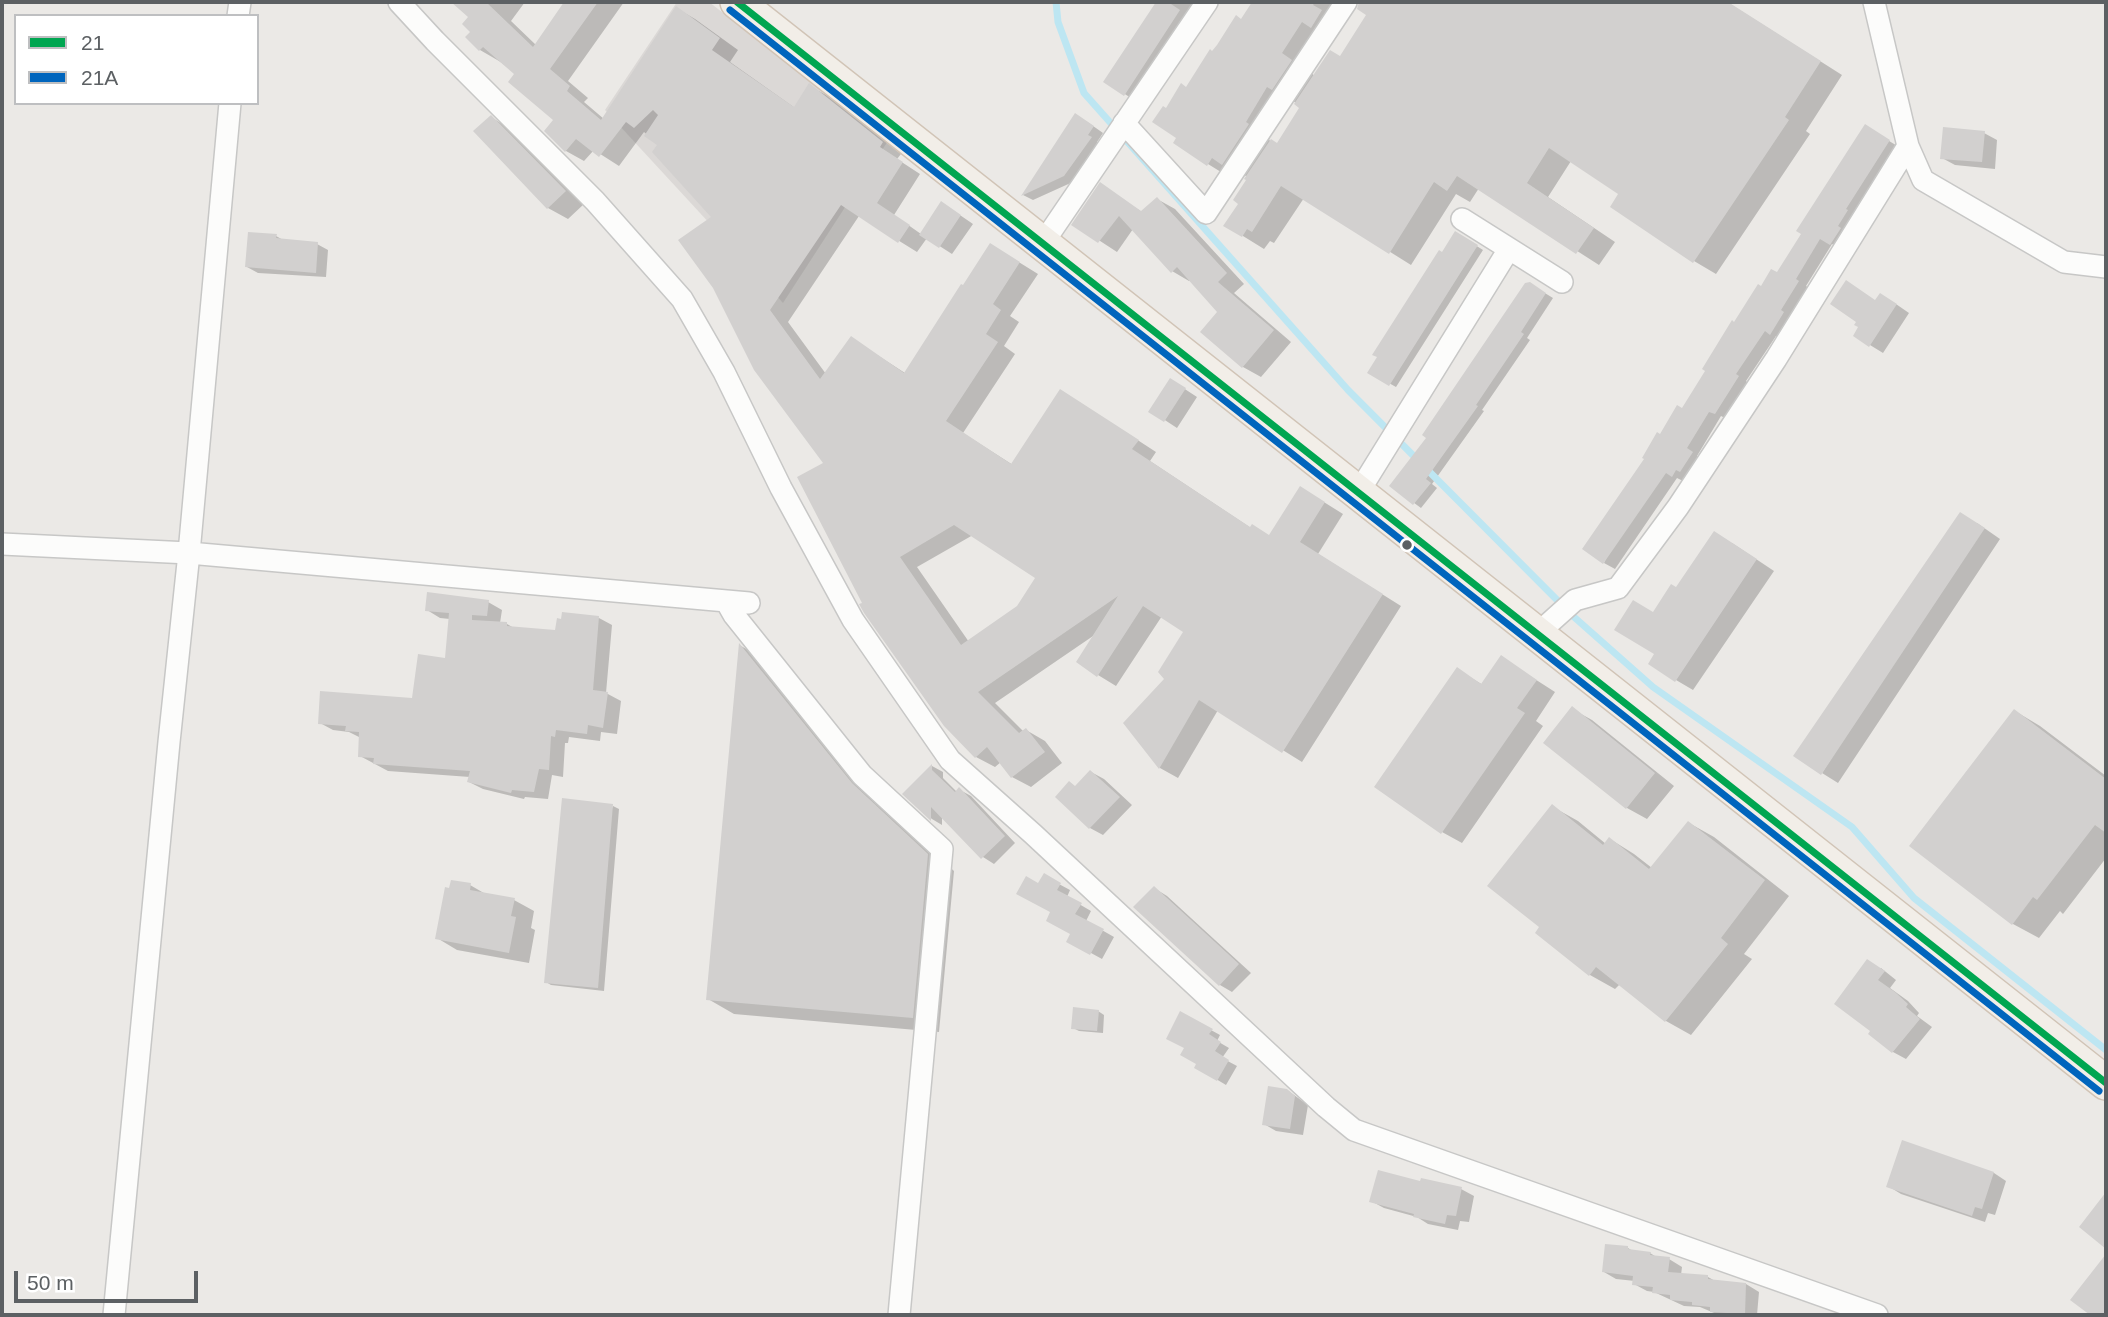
<!DOCTYPE html>
<style>
body{margin:0}
#map{position:relative;width:2108px;height:1317px;overflow:hidden;background:#ebe9e6;font-family:Helvetica,sans-serif}
canvas{display:block}
.frame{position:absolute;inset:0;border:4px solid #5c6063;pointer-events:none}
.legend{position:absolute;left:14px;top:14px;width:245px;height:91px;box-sizing:border-box;background:#fff;border:2px solid #bebfc1;margin:0;padding:9px 12px;list-style:none;font-size:21px;color:#5c6063}
.legend li{display:flex;align-items:center;gap:14px;height:35px}
.legend b{width:35px;border:2px solid #bebfc1}
.scale{position:absolute;left:14px;top:1271px;width:184px;height:32px;box-sizing:border-box;border:4px solid #5c6063;border-top:0;padding-left:9px;font-size:21px;line-height:24px;white-space:nowrap;color:#5c6063;-webkit-text-stroke:5px #fff;paint-order:stroke}
</style>
<div id="map">
<canvas width="2108" height="1317"></canvas>
<div class="frame"></div>
<ul class="legend">
<li><b style="height:9px;background:#00a651"></b>21</li>
<li><b style="height:9px;background:#0065bd"></b>21A</li>
</ul>
<div class="scale">50 m</div>
</div>
<script>
const context = document.querySelector('canvas').getContext('2d');
context.lineJoin = 'round';
function fill(path, color) {
  context.fillStyle = color;
  context.fill(path, 'evenodd');
}
function poly(rows) {
  const path = new Path2D();
  for (const r of rows) {
    path.moveTo(r[0], r[1]);
    for (let i = 2; i < r.length; i += 2) path.lineTo(r[i], r[i + 1]);
  }
  return path;
}
function trace(path, color, width, dash) {
  context.strokeStyle = color;
  context.lineWidth = width;
  context.lineCap = dash ? 'butt' : 'round';
  context.setLineDash(dash || []);
  context.stroke(path);
}
fill(poly([
 [677,2,709,2,888,141,783,303,605,110]
]), '#dbd8d6');
fill(poly([
 [453,2,525,2,511,21,536,45,567,2,624,2,568,81,588,98,584,102,604,119,676,8,695,19,738,50,730,62,795,108,809,86,828,96,901,154,897,159,920,174,894,215,921,234,954,211,973,224,952,254,927,238,917,252,859,216,788,322,826,374,851,338,905,373,1009,256,1038,274,1010,316,1019,322,1004,346,1015,354,963,433,1013,465,1079,402,1156,452,1150,461,1251,528,1270,537,1319,499,1343,514,1318,554,1401,606,1302,762,1218,710,1178,778,1160,768,1126,723,1167,679,1186,632,1162,616,1116,686,1098,675,1096,634,995,703,1024,732,1026,730,1045,741,1062,763,1031,787,1012,777,1001,762,995,767,976,757,945,725,864,603,825,464,713,217,659,145,644,132,619,166,594,150,584,161,566,151,555,120,517,74,499,61,480,50,467,37,472,32,471,17],
 [973,535,1038,577,1019,607,969,642,917,567],
 [1157,2,1193,2,1131,98,1106,82],
 [1254,2,1358,2,1333,39,1303,67,1315,76,1341,58,1369,15,1362,10,1367,2,1727,2,1842,75,1806,131,1810,134,1716,274,1694,261,1620,194,1571,161,1548,197,1615,242,1599,265,1479,188,1470,202,1456,194,1411,265,1304,198,1274,243,1270,241,1264,249,1243,236,1241,203,1248,177,1234,170,1229,177,1208,164,1179,137,1166,110,1187,89,1212,53,1242,21],
 [1290,99,1302,107,1278,145,1269,140,1270,138,1267,136],
 [491,117,510,129,584,204,568,219,548,208],
 [1086,121,1103,133,1097,142,1101,144,1075,181,1033,200,1023,195,1056,147],
 [1866,127,1899,147,1842,250,1832,244,1806,286,1809,288,1782,339,1776,336,1746,381,1749,384,1727,419,1721,416,1697,456,1703,460,1683,481,1677,478,1615,569,1604,563,1660,436,1682,410,1735,324,1762,288,1777,275],
 [1984,133,1997,140,1995,169,1955,165,1942,158],
 [1101,185,1142,212,1157,199,1175,209,1244,284,1234,293,1291,342,1261,377,1243,367,1202,332,1220,311,1191,280,1189,281,1172,271,1133,229,1117,252,1074,224],
 [1456,233,1483,250,1396,387,1369,372],
 [276,236,285,241,317,244,328,250,326,277,258,273,247,267],
 [1530,284,1553,298,1527,338,1530,340,1482,410,1484,411,1432,484,1437,488,1421,508,1391,486,1429,438],
 [1876,301,1893,302,1909,313,1883,353,1870,345,1861,327],
 [1171,380,1197,397,1177,428,1151,411],
 [1977,523,2000,539,1838,783,1822,773],
 [1732,543,1774,571,1693,690,1676,680,1657,653,1653,614,1677,589],
 [488,602,502,610,500,623,507,624,514,628,557,632,599,618,612,625,606,693,621,701,617,734,601,732,600,741,569,737,568,743,565,743,563,777,552,775,548,799,525,797,524,799,483,789,469,782,470,777,388,771,360,756,361,738,349,732,333,730,320,723,413,699,446,660,450,619,440,618,427,610],
 [741,646,766,660,878,800,954,871,939,1032,734,1014,708,999],
 [1502,658,1555,692,1536,721,1543,726,1462,843,1442,832,1457,669,1483,685],
 [1572,709,1592,720,1674,786,1647,819,1627,808,1545,742],
 [2015,711,2040,726,2106,776,2106,858,2063,914,2060,911,2039,938,2013,924,1911,846],
 [932,766,943,772,943,778,957,792,960,790,971,796,1015,843,994,864,983,857,942,816,942,825,932,819,904,794],
 [1091,772,1104,779,1132,805,1103,835,1090,828,1057,797,1076,788],
 [613,806,619,809,604,991,551,985,546,982],
 [1553,807,1578,821,1606,844,1610,839,1634,854,1652,868,1689,823,1714,837,1789,896,1744,954,1752,959,1691,1035,1666,1021,1620,984,1615,989,1590,975,1537,933,1542,927],
 [1044,876,1070,890,1067,897,1091,911,1086,921,1114,937,1102,959,1069,941,1072,934,1052,912,1039,886],
 [470,885,489,896,514,900,534,911,531,928,535,930,529,963,457,950,437,938],
 [1154,888,1167,896,1251,973,1232,992,1220,985],
 [1881,968,1896,980,1890,988,1908,1001,1919,1013,1917,1016,1932,1027,1906,1059,1893,1052,1873,1030,1837,1004],
 [1098,1011,1104,1015,1103,1033,1079,1031,1073,1028],
 [1180,1013,1220,1035,1217,1041,1229,1048,1222,1058,1237,1066,1226,1085,1196,1067,1198,1064,1186,1048],
 [1287,1090,1308,1105,1303,1135,1276,1131,1264,1124],
 [1903,1142,1994,1173,2006,1181,1995,1215,1988,1213,1985,1222,1901,1194,1888,1186],
 [1421,1183,1461,1189,1474,1196,1469,1222,1460,1221,1458,1230,1428,1224,1417,1217,1384,1208,1371,1201],
 [1628,1248,1634,1252,1650,1253,1658,1258,1669,1259,1682,1267,1681,1275,1708,1277,1717,1282,1746,1284,1759,1292,1757,1315,1719,1315,1700,1307,1684,1306,1654,1292,1647,1291,1634,1284,1635,1281,1616,1279,1604,1272]
]), '#0003');
trace(poly([
 [1056,2,1058,22,1084,93,1348,390,1574,617,1653,687,1852,827,1914,898,2106,1050]
]), '#bde6f2', 7);
fill(poly([
 [451,2,486,2,533,47,564,2,598,2,550,69,570,86,567,91,601,120,676,6,720,38,712,50,794,107,809,83,883,142,880,147,903,162,877,203,910,225,898,243,841,205,770,310,820,379,851,336,904,373,961,284,963,285,990,243,1020,262,993,304,1001,310,986,334,998,342,946,421,1011,464,1060,389,1139,440,1132,449,1250,527,1252,524,1269,535,1300,486,1325,502,1300,542,1383,594,1282,753,1199,700,1159,769,1123,723,1164,679,1158,672,1183,632,1143,606,1097,677,1076,662,1118,596,978,692,1019,733,1026,728,1045,752,1011,778,987,747,975,758,944,726,864,613,859,604,862,603,797,477,823,463,754,370,713,288,678,240,711,217,652,152,657,145,644,136,658,115,653,110,634,128,626,122,599,157,576,139,565,152,544,131,553,120,508,82,514,74,483,47,479,51,465,37,470,32,462,24,468,17],
 [954,525,1035,578,1017,606,961,645,900,557],
 [1156,2,1168,2,1180,10,1124,96,1103,82],
 [1252,2,1315,2,1313,5,1322,10,1311,28,1302,22,1282,53,1292,60,1272,90,1267,87,1246,122,1249,124,1222,165,1212,158,1207,166,1173,143,1176,138,1152,122,1163,106,1166,108,1181,83,1186,87,1210,49,1212,51,1217,45,1236,15,1241,19],
 [1359,2,1728,2,1821,61,1785,117,1789,120,1693,263,1610,207,1618,194,1549,148,1527,183,1594,228,1576,254,1457,176,1447,191,1434,182,1389,254,1281,186,1252,232,1247,229,1242,237,1223,226,1238,204,1233,200,1246,180,1244,179,1271,139,1277,143,1299,108,1294,104,1330,50,1340,56,1366,15,1357,9],
 [1075,113,1094,126,1088,135,1092,137,1064,176,1021,196],
 [491,115,566,191,547,209,473,131],
 [1865,124,1890,140,1846,209,1848,210,1838,226,1841,228,1830,245,1820,239,1796,279,1799,281,1781,310,1784,312,1770,335,1765,331,1736,374,1739,376,1715,414,1709,412,1687,448,1693,452,1680,472,1676,470,1672,477,1666,473,1603,564,1582,549,1644,459,1642,458,1657,432,1660,434,1677,405,1682,408,1705,371,1702,369,1732,320,1734,322,1758,284,1761,286,1771,269,1777,272,1801,234,1796,231],
 [1943,127,1985,131,1982,162,1940,159],
 [1100,182,1141,211,1157,197,1227,273,1218,282,1274,330,1242,368,1200,332,1217,312,1177,267,1171,273,1119,216,1098,243,1071,225],
 [941,201,961,215,939,248,919,235],
 [1455,231,1478,245,1389,386,1367,373,1377,357,1372,355,1439,250,1442,252],
 [248,232,277,234,276,238,318,242,316,273,245,267],
 [1846,280,1875,300,1880,293,1897,304,1869,347,1853,336,1858,327,1854,325,1856,322,1830,304],
 [1530,282,1546,293,1521,332,1524,334,1476,405,1478,406,1426,479,1431,483,1413,505,1389,486,1426,438,1422,435,1525,283],
 [1170,378,1186,388,1164,422,1148,412],
 [1960,512,1985,528,1821,775,1793,756],
 [1714,531,1757,559,1675,682,1648,664,1654,654,1614,630,1633,600,1653,612,1671,584,1676,587],
 [427,592,489,600,487,616,472,615,472,620,507,622,507,626,555,630,557,618,561,619,562,612,599,616,593,690,608,692,603,728,588,725,587,734,556,730,555,737,551,736,549,770,539,769,534,792,512,790,511,793,467,782,470,771,373,764,374,758,358,757,359,732,345,731,346,726,318,724,320,691,412,698,418,654,445,658,449,613,425,611],
 [739,643,852,783,928,854,913,1018,706,1000],
 [1501,655,1537,680,1517,708,1525,713,1441,834,1374,787,1457,667,1481,684],
 [1572,706,1655,773,1626,809,1543,743],
 [2014,709,2106,779,2106,833,2095,825,2037,900,2033,897,2012,925,1909,846],
 [932,764,932,770,955,792,959,787,1005,836,981,859,931,807,931,821,902,794],
 [1090,770,1120,797,1089,829,1055,797,1069,781,1075,786],
 [562,798,613,804,598,988,544,983],
 [1552,804,1603,845,1609,837,1649,869,1688,821,1765,880,1721,938,1728,944,1665,1022,1596,967,1589,976,1535,933,1539,927,1487,886],
 [1044,873,1061,883,1057,890,1082,903,1075,914,1104,929,1090,955,1066,942,1070,934,1046,921,1050,912,1016,894,1026,876,1038,883],
 [451,880,471,883,470,890,515,898,511,916,516,917,509,953,435,939,445,887,449,888],
 [1154,886,1239,964,1219,986,1133,907],
 [1867,959,1885,971,1878,980,1895,992,1908,1004,1906,1007,1920,1019,1892,1053,1868,1034,1870,1031,1834,1004],
 [1073,1007,1099,1010,1097,1031,1071,1029],
 [1180,1011,1213,1029,1209,1034,1221,1042,1215,1051,1229,1060,1217,1081,1194,1068,1196,1064,1180,1055,1184,1048,1166,1039],
 [1268,1086,1287,1089,1295,1096,1290,1129,1262,1125],
 [1902,1140,1994,1172,1982,1209,1975,1207,1972,1216,1886,1187],
 [1378,1170,1420,1181,1421,1178,1462,1187,1456,1216,1447,1215,1445,1224,1413,1217,1414,1214,1369,1202],
 [2106,1192,2106,1249,2079,1227],
 [1605,1244,1628,1246,1628,1249,1651,1252,1650,1255,1670,1257,1668,1272,1708,1275,1708,1279,1746,1283,1745,1314,1710,1312,1710,1307,1692,1305,1692,1302,1670,1300,1670,1295,1652,1293,1653,1287,1632,1285,1633,1276,1602,1272],
 [2106,1254,2106,1315,2090,1315,2070,1300]
]), '#d2d0cf');
const street = poly([
 [399,2,435,41,595,201,682,299,724,372,781,488,853,620,950,760,1033,834,1326,1107,1354,1130,1877,1315],
 [1874,2,1908,146,1923,180,2064,262,2106,267],
 [238,16,240,2],
 [1124,123,1206,213,1346,2],
 [1462,219,1562,282],
 [1043,243,1207,2],
 [1358,493,1509,249],
 [2,544,189,553,749,603],
 [726,601,734,615,862,775,942,849,899,1315],
 [1537,634,1575,600,1618,588,1678,507,1776,359,1908,146],
 [114,1315,169,742,189,553,230,103]
]);
const primary = poly([
 [737,2,2106,1083]
]);
trace(street, '#c7c7c6', 24);
trace(primary, '#d1c4b6', 36);
trace(street, '#fcfcfb', 21);
trace(primary, '#f2eee8', 33);
trace(poly([
 [737,2,2106,1083]
]), '#00a651', 7);
trace(poly([
 [730,10,2099,1091]
]), '#0065bd', 7);
for (const [x, y, r, color] of [
 [1407,545,6,"#5c6063"]
]) {
  const dot = new Path2D();
  dot.arc(x, y, r, 0, 2 * Math.PI);
  context.fillStyle = color;
  context.fill(dot);
  trace(dot, '#fff', 2.5);
}
</script>
